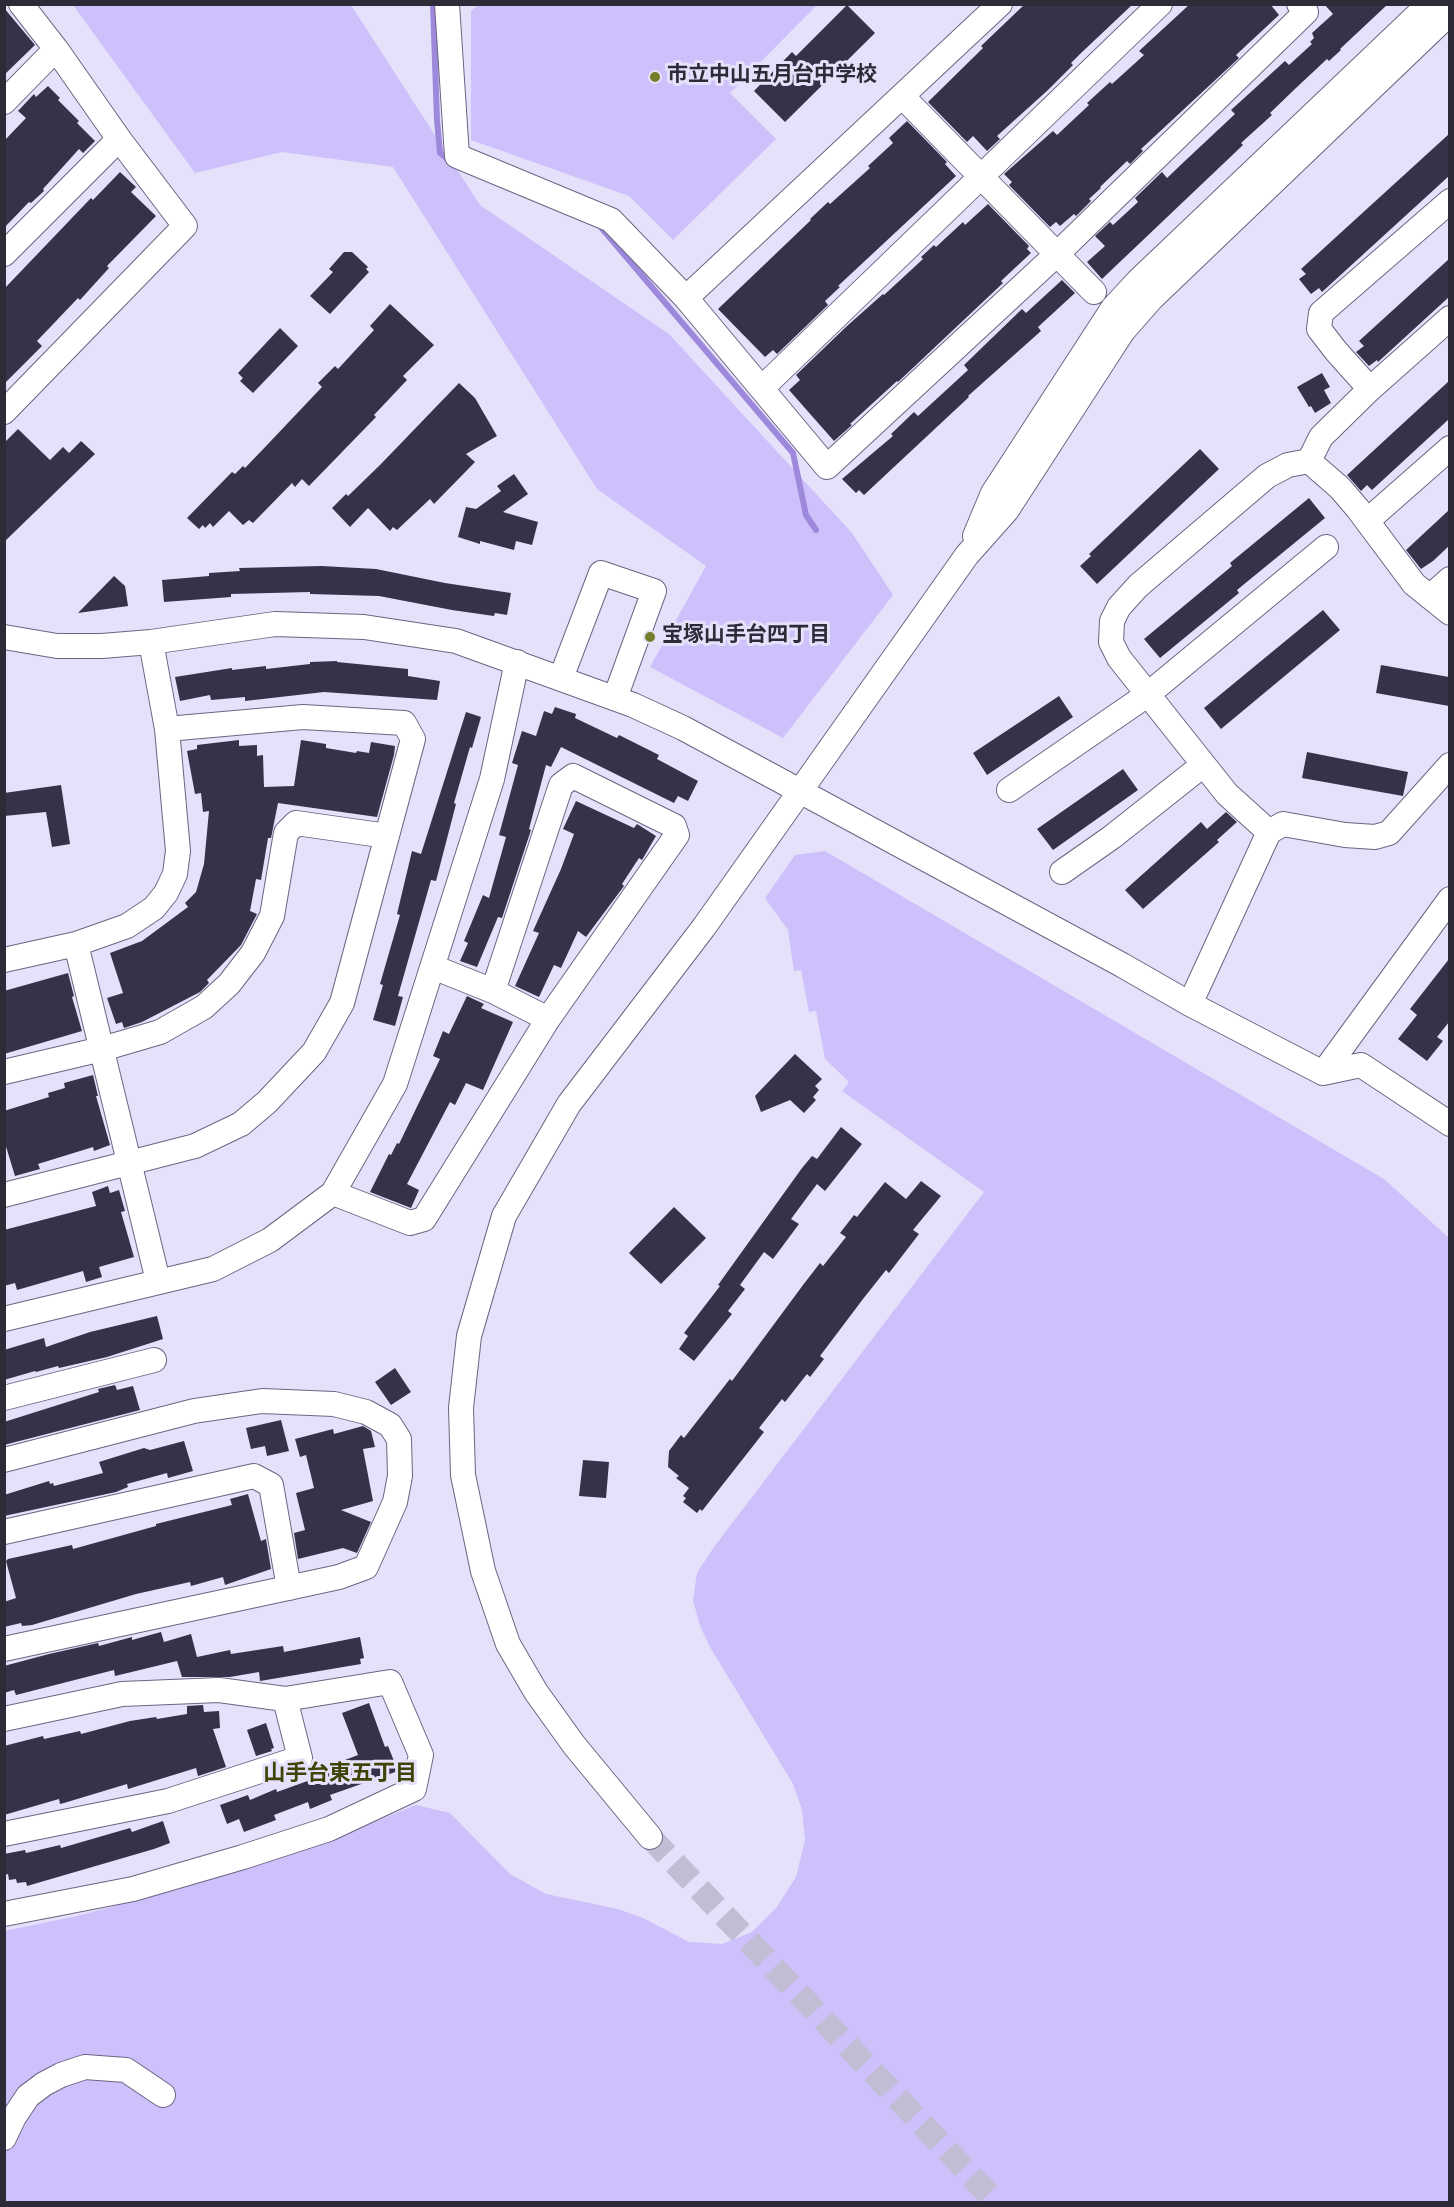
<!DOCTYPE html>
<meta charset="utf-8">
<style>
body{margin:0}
#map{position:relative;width:1454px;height:2207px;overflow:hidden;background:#e6e1fb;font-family:Spectral,serif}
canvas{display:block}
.frame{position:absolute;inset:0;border:6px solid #2d2b37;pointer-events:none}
</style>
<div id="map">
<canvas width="1454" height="2207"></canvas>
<div class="frame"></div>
</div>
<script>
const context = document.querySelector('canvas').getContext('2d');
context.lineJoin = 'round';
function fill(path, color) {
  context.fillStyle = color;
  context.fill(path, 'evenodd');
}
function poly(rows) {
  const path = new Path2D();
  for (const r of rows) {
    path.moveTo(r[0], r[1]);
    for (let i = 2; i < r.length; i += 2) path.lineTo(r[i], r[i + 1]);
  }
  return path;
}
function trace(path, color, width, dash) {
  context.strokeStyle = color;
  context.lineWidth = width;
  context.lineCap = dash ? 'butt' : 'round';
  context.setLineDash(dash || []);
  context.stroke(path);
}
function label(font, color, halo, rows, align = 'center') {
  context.font = font + ' Spectral,"Noto Sans JP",serif';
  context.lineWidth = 6;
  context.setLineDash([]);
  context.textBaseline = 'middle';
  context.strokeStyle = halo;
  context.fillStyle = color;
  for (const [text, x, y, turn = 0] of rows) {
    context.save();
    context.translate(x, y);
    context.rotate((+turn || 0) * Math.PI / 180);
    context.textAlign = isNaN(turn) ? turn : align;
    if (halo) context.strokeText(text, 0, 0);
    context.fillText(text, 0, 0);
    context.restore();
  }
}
fill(poly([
 [73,5,351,5,480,205,669,334,852,533,893,595,783,738,650,667,706,566,597,489,393,167,282,152,195,173],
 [478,5,478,4,817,5,730,93,776,139,673,240,629,196,471,140,471,11],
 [825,851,1384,1179,1449,1238,1449,2202,5,2202,4,1931,77,1916,179,1889,301,1851,416,1805,450,1813,510,1874,546,1894,618,1909,643,1918,689,1942,722,1944,752,1932,776,1908,796,1877,805,1840,802,1810,793,1784,710,1647,700,1626,693,1600,697,1573,714,1547,984,1192,842,1091,849,1082,825,1059,816,1011,809,1012,801,970,794,971,788,930,765,898,795,855]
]), '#cdc0fb');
trace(poly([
 [433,4,437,120,440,153,450,161],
 [599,225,793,453,806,515,816,530]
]), '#9d88db', 6);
fill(poly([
 [1025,4,1133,4,1080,54,1071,63,1073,65,1048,90,997,136,1000,139,987,151,973,136,967,142,928,102,983,48,981,46],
 [1190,4,1270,4,1279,15,1236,55,1239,58,1141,149,1143,151,1130,164,1127,161,1100,187,1101,188,1089,199,1091,201,1076,216,1074,214,1060,226,1056,222,1050,227,1009,185,1012,182,1004,174,1053,131,1057,135,1089,105,1087,103,1110,82,1112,84,1144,55,1139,51],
 [1324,4,1388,4,1340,49,1341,50,1329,61,1327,59,1297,87,1270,113,1272,115,1241,143,1243,145,1102,279,1087,262,1105,246,1095,236,1110,222,1113,225,1138,202,1135,198,1162,172,1167,178,1187,159,1235,114,1231,110,1285,61,1289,65,1312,44,1310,42,1314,38,1312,33,1333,14],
 [847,5,875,33,785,122,754,91,792,52,796,56],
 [4,8,35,45,4,75],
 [48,86,60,98,58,100,79,121,77,123,95,141,83,153,79,149,43,189,44,191,31,203,29,202,4,228,4,141,26,118,18,111,34,94,36,97],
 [907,121,947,162,945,164,956,176,838,286,840,287,825,301,828,305,777,354,773,350,765,357,718,309,811,220,810,219,828,202,830,204,870,168,868,166,893,143,889,138],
 [1449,134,1449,176,1322,292,1319,288,1311,294,1299,279,1306,274,1301,269],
 [120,172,136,187,131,192,156,216,107,266,109,268,80,300,78,298,37,341,42,346,4,384,4,289,91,198,93,200],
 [988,204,1029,246,1027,249,1031,253,1001,281,1003,283,898,382,897,381,850,424,852,425,834,441,789,390,800,380,796,375,847,326,883,294,884,295,923,259,921,257,934,245,936,247,963,222,965,225],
 [344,252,352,252,368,267,366,269,369,272,330,314,310,296,333,272,329,269],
 [1449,259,1449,297,1378,362,1377,360,1369,366,1356,352,1364,346,1359,341],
 [1062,280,1075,293,1038,327,1041,331,968,396,969,397,864,495,859,490,856,493,842,479,893,436,891,434,914,412,918,416,968,370,964,365,1022,309,1026,313],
 [390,304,434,345,403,376,407,380,374,415,376,417,309,486,302,479,295,487,292,483,253,523,249,520,243,525,229,511,213,527,210,523,205,528,203,525,199,529,187,518,232,472,235,474,243,466,245,468,268,444,322,387,318,383,335,366,338,369,374,330,370,326],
 [280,328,298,346,253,393,240,381,243,378,238,373],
 [1322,373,1330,387,1324,390,1331,403,1315,413,1311,406,1309,407,1297,387],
 [1449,381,1449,419,1372,490,1367,485,1361,491,1347,475],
 [459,383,475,398,497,436,466,454,475,462,434,504,430,499,397,530,393,527,390,531,368,508,350,527,332,508,346,494,348,496,380,465],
 [18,429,50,460,63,447,69,453,81,441,95,454,4,542,4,443],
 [1200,449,1219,469,1097,584,1080,566,1091,556,1089,554],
 [514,474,528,494,503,512,538,522,532,545,516,541,514,550,480,541,480,544,458,537,466,507,476,509,501,491,497,486],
 [1309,498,1325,518,1237,590,1239,593,1160,658,1144,639,1232,566,1230,563],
 [1449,510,1449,546,1433,561,1421,569,1406,550],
 [322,566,376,569,445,583,511,593,507,615,495,613,494,616,452,610,379,596,310,594,310,592,231,594,231,597,164,602,162,580,209,576,209,573,240,571,239,568],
 [114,576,125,586,128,606,78,613],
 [1323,610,1340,630,1221,729,1204,708],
 [337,661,337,662,408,669,408,676,440,681,437,700,324,692,245,701,245,697,211,700,210,695,180,701,175,677,232,668,232,670,266,666,266,669,310,664,310,662],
 [1381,665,1449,677,1449,706,1376,693],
 [1059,696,1073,717,987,775,973,753],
 [555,707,576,714,575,718,617,738,619,735,659,755,657,759,698,781,688,801,678,796,674,803,561,747,551,767,546,765,529,829,531,830,502,918,498,917,477,967,460,961,468,943,464,941,483,895,489,898,506,837,499,835,518,765,512,763,522,731,536,736,544,711,552,714],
 [466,712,481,717,472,748,470,747,454,803,456,804,436,881,431,880,415,936,398,996,403,997,395,1026,373,1020,383,985,380,984,400,915,397,914,412,851,421,854],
 [239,740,239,746,257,745,257,756,263,755,264,787,294,786,301,740,326,744,326,748,356,753,357,751,369,753,371,742,395,746,394,755,377,817,278,803,271,838,268,838,261,880,256,879,250,911,257,914,241,945,207,980,209,983,200,992,142,1022,124,1028,122,1022,116,1024,107,998,123,993,110,953,142,941,188,907,185,903,196,892,204,864,209,811,203,812,201,793,195,794,187,751,197,749,197,745],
 [1307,752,1408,772,1403,796,1302,778],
 [1123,769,1138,790,1053,850,1037,829],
 [61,785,70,844,52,847,46,812,4,816,4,793],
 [576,801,634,828,637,824,656,836,642,860,639,858,622,884,624,886,586,937,578,931,561,968,554,965,539,997,515,986,539,933,533,931,561,869,574,834,563,829],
 [1226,812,1237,822,1217,840,1219,842,1143,909,1125,890,1201,822,1207,829],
 [1449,959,1449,1022,1437,1037,1443,1041,1427,1061,1398,1039,1417,1015,1410,1009],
 [68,973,74,996,72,997,82,1031,4,1054,4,991],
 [467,996,484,1004,481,1008,513,1022,483,1090,466,1083,455,1105,450,1102,407,1184,419,1190,411,1208,370,1192,389,1154,391,1155,397,1143,399,1144,440,1059,433,1056,443,1031,449,1034],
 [795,1054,822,1079,815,1086,819,1090,813,1097,816,1100,804,1113,790,1100,761,1112,755,1096],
 [93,1075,98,1096,96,1096,110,1145,94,1151,93,1147,38,1164,40,1169,15,1176,4,1140,4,1111,49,1097,48,1093,65,1088,64,1083],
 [841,1127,862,1144,825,1191,817,1184,791,1219,799,1224,773,1259,764,1252,740,1285,745,1289,728,1311,732,1314,694,1361,679,1349,688,1336,684,1333,720,1286,718,1285,802,1168,812,1156,817,1159],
 [921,1181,941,1196,913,1230,919,1234,889,1273,886,1270,863,1299,820,1356,824,1359,810,1377,807,1374,785,1402,782,1399,759,1428,764,1432,702,1511,700,1509,697,1513,683,1502,686,1498,683,1496,689,1488,676,1478,679,1476,668,1467,669,1451,681,1435,684,1438,726,1384,730,1379,732,1381,803,1285,820,1263,823,1266,846,1237,840,1233,854,1215,857,1217,885,1182,906,1199],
 [108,1186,110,1193,119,1190,125,1211,121,1212,134,1257,99,1267,102,1277,86,1282,83,1271,17,1290,15,1283,4,1286,4,1230,96,1206,92,1192],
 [674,1207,706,1238,661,1284,629,1253],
 [157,1316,163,1339,107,1357,59,1368,58,1366,36,1372,35,1371,4,1380,4,1350,44,1338,46,1347,90,1332],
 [395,1368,411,1392,391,1405,375,1382],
 [115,1385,117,1390,133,1386,140,1410,4,1445,4,1422,99,1392,98,1389],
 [281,1420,289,1451,267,1456,265,1446,251,1449,246,1428],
 [363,1426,371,1431,375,1447,363,1449,373,1501,341,1510,371,1522,357,1553,343,1548,298,1559,294,1533,305,1530,296,1493,314,1488,306,1455,300,1457,295,1439,333,1429,334,1434],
 [184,1441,193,1471,168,1478,167,1473,127,1484,128,1487,116,1492,4,1516,4,1495,49,1481,50,1484,53,1483,54,1486,103,1473,99,1462,144,1448,150,1450],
 [583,1460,609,1462,606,1498,579,1496],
 [248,1494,261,1541,266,1539,271,1569,225,1585,223,1577,191,1586,190,1582,136,1594,32,1625,22,1626,21,1623,4,1627,4,1602,16,1598,6,1561,8,1559,72,1545,73,1549,156,1526,156,1524,232,1505,230,1499],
 [161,1632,164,1642,191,1634,197,1657,230,1650,231,1654,283,1646,284,1652,360,1637,364,1658,360,1659,361,1664,260,1681,259,1672,230,1677,182,1677,177,1661,115,1676,114,1670,16,1695,14,1690,4,1693,4,1666,49,1654,98,1643,99,1646,132,1637,132,1640],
 [369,1703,385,1747,388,1746,398,1771,330,1795,332,1800,310,1809,308,1802,274,1815,276,1820,244,1832,239,1819,227,1824,220,1805,248,1795,250,1800,276,1789,277,1792,327,1774,324,1768,358,1755,342,1713],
 [203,1705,204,1712,219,1711,220,1728,213,1729,226,1767,198,1776,196,1768,128,1789,127,1784,64,1803,60,1804,59,1799,4,1815,4,1746,43,1736,44,1739,80,1731,81,1734,130,1721,156,1717,157,1719,187,1714,187,1706],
 [266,1723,274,1748,271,1749,272,1751,256,1756,247,1730],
 [163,1821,170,1843,154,1849,27,1886,26,1882,17,1883,16,1879,9,1880,8,1874,4,1875,4,1854,25,1850,26,1853,60,1845,61,1848,130,1828,132,1832]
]), '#37314a');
trace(poly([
 [650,1837,996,2202]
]), '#c1bdd4', 24, [24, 12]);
const minor = poly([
 [447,4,457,156,611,220,686,298,827,467,1057,254,1306,12,1299,4],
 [902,96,1094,292],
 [4,102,56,49],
 [1450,201,1321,313,1319,329,1336,351,1370,389,1321,437,1309,461,1340,488,1358,509,1414,584,1450,613],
 [4,254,119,139],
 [686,298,1000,4],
 [762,388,1160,4],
 [1370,389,1450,318],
 [4,412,185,226,119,139,56,49,21,4],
 [1367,521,1450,448],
 [975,536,993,493,1113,308,1138,281,1429,4],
 [1430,597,1450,579],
 [4,637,57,646,102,646,151,642,275,624,364,627,456,641,633,705,683,728,1122,965,1190,1004,1323,1073,1361,1065,1450,1124],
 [561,678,601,573,654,591,615,698],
 [1009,790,1147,695,1326,547],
 [1269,832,1227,794,1119,658,1111,642,1112,621,1119,607,1138,586,1267,476,1288,465,1309,461],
 [1062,872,1112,837,1203,765],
 [76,944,158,1281],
 [4,960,76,944,127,926,154,908,166,893,175,874,178,851,167,729,151,642],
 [433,967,493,991],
 [1190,1004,1269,832,1283,824,1345,835,1375,837,1389,833,1450,765],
 [4,1072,102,1049,160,1032,204,1007,229,984,253,953,272,916,286,833,296,823,387,836],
 [1323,1073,1450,899],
 [333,1193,410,1223,424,1219,548,1019,677,835,674,826,573,776,561,785,493,991,548,1019],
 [4,1195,195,1146,241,1124,267,1102,314,1052,342,1003,413,739,404,723,303,717,167,729],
 [4,1319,213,1269,270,1240,333,1193,395,1084,492,779,517,662],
 [4,1398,154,1360],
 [4,1460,194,1411,262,1401,334,1404,366,1412,390,1425,399,1439,400,1476,395,1502,366,1567,339,1577,4,1649],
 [4,1532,254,1476,271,1485,289,1588],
 [4,1719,122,1694,219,1690,285,1699,300,1758,168,1801,4,1834],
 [650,1837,574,1745,536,1692,508,1644,483,1571,463,1475,461,1408,469,1336,504,1216,569,1104,704,927,967,555,1007,510,1123,331,1152,298,1450,13],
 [4,1914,133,1889,243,1857,329,1829,414,1789,421,1755,390,1682,285,1699],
 [4,2138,14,2117,28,2096,44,2084,61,2075,85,2067,126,2070,163,2095]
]);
trace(minor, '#6b6581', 26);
trace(minor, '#fff', 24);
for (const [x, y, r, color] of [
 [655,77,6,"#757d28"],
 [650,637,6,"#757d28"]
]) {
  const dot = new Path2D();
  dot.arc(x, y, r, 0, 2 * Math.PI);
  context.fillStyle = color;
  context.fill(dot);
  trace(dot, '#e6e1fb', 2);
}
label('bold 21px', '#2d2b37', '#e6e1fb', [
 ["市立中山五月台中学校",667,77],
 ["宝塚山手台四丁目",662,637]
], 'left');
label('bold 22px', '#3f4406', '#e6e1fb', [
 ["山手台東五丁目",340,1776]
]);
</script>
